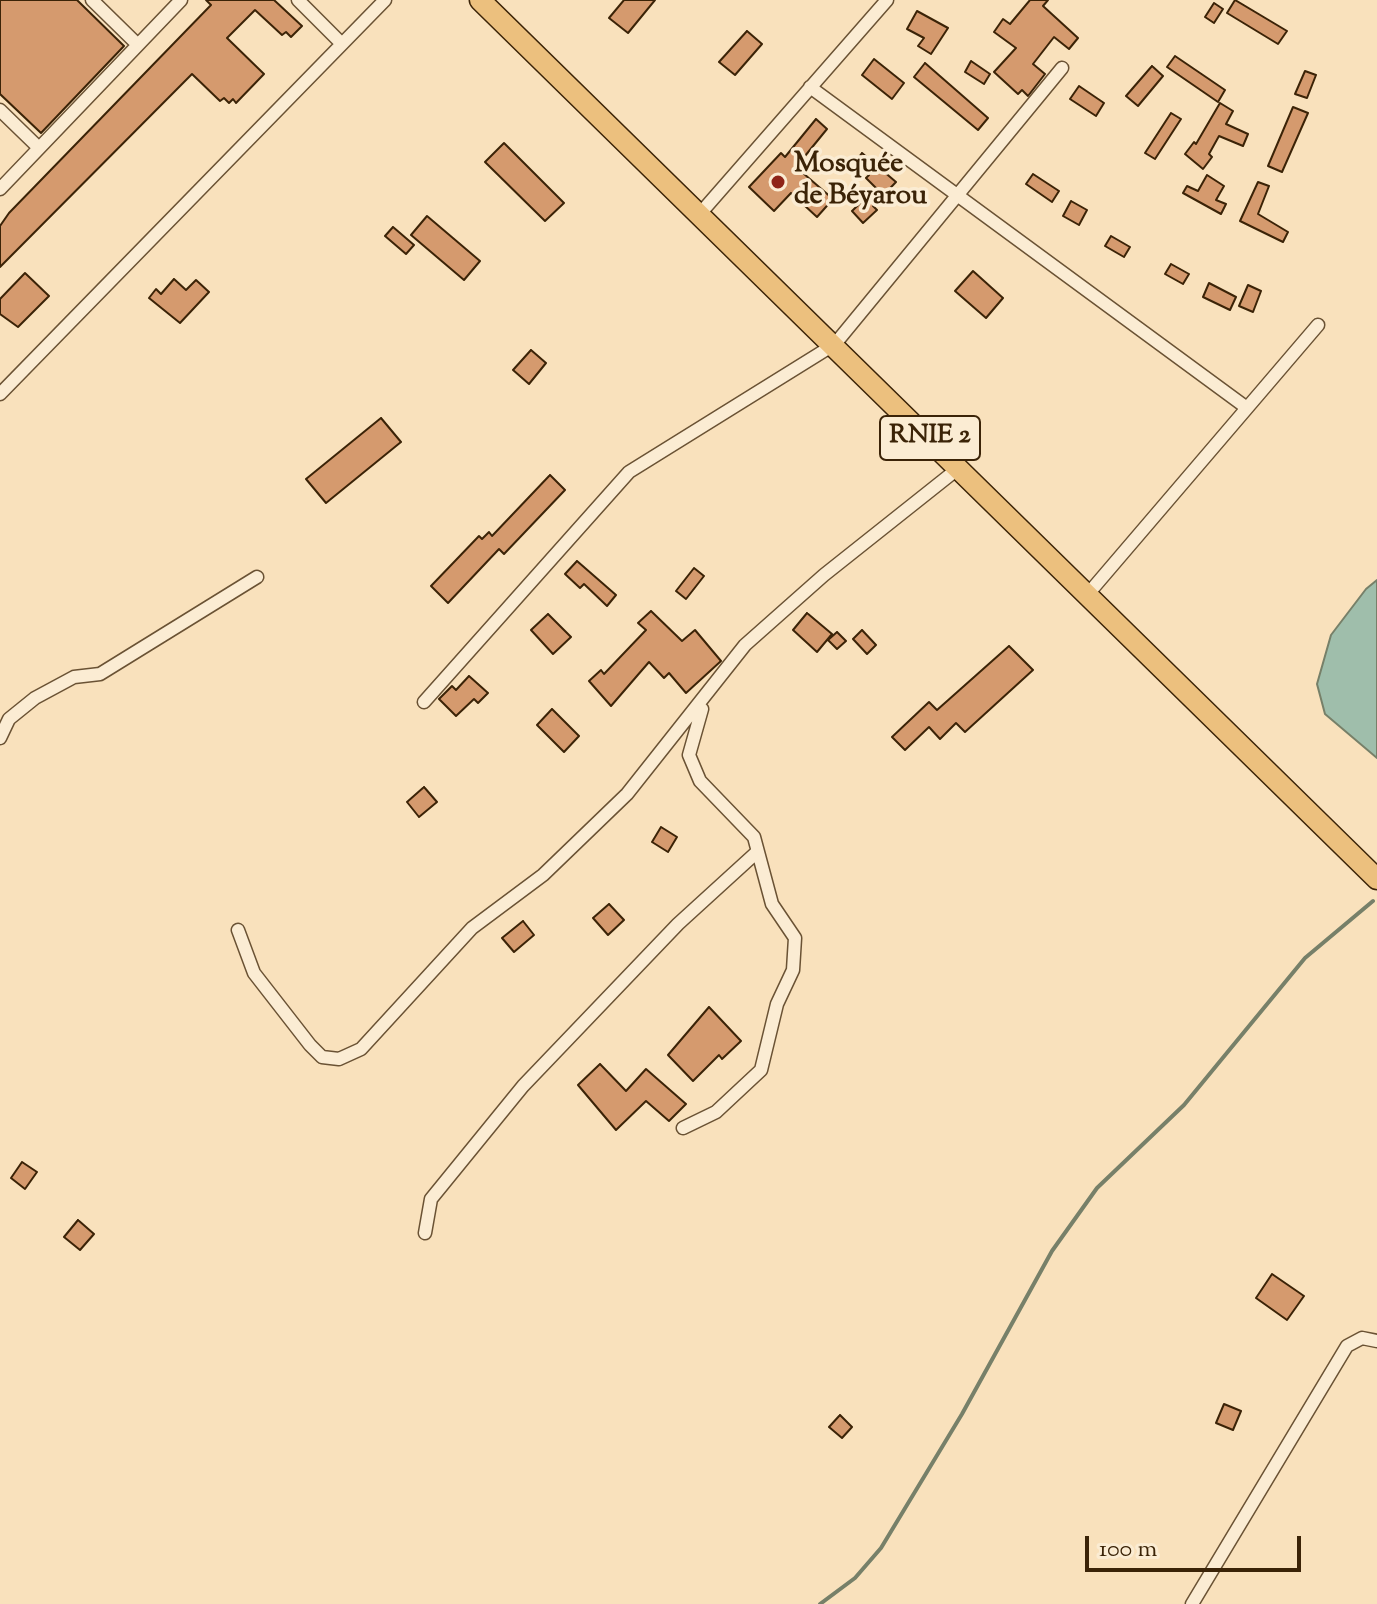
<!DOCTYPE html>
<meta charset="utf-8">
<style>
body{margin:0}
#map{position:relative;width:1377px;height:1604px;overflow:hidden;background:#f9e1bc;font-family:"Sorts Mill Goudy",serif}
canvas{display:block}
.scale{position:absolute;left:1085px;top:1536px;width:216px;height:36px;box-sizing:border-box;border:4px solid #3b2307;border-top:0;padding-left:10px;font-size:24px;line-height:28px;white-space:nowrap;color:#3b2307;-webkit-text-stroke:6px #fbecd3;paint-order:stroke}
</style>
<div id="map">
<canvas width="1377" height="1604"></canvas>
<div class="scale">100 m</div>
</div>
<script>
const context = document.querySelector('canvas').getContext('2d');
context.lineJoin = 'round';
function fill(path, color) {
  context.fillStyle = color;
  context.fill(path, 'evenodd');
}
function poly(rows) {
  const path = new Path2D();
  for (const r of rows) {
    path.moveTo(r[0], r[1]);
    for (let i = 2; i < r.length; i += 2) path.lineTo(r[i], r[i + 1]);
  }
  return path;
}
function trace(path, color, width, dash) {
  context.strokeStyle = color;
  context.lineWidth = width;
  context.lineCap = dash ? 'butt' : 'round';
  context.setLineDash(dash || []);
  context.stroke(path);
}
function label(font, color, halo, rows, align = 'center') {
  context.font = font + ' "Sorts Mill Goudy",serif';
  context.lineWidth = 7;
  context.setLineDash([]);
  context.textBaseline = 'middle';
  context.strokeStyle = halo;
  context.fillStyle = color;
  for (const [text, x, y, turn = 0] of rows) {
    context.save();
    context.translate(x, y);
    context.rotate((+turn || 0) * Math.PI / 180);
    context.textAlign = isNaN(turn) ? turn : align;
    if (halo) context.strokeText(text, 0, 0);
    context.fillText(text, 0, 0);
    context.restore();
  }
}
const water = poly([
 [1377,580,1377,758,1325,714,1317,684,1331,635,1366,589,1377,580]
]);
fill(water, '#9fbeab');
trace(water, '#778069', 2);
trace(poly([
 [820,1604,855,1578,881,1548,962,1414,1052,1251,1097,1188,1184,1105,1305,958,1373,901]
]), '#778069', 4);
const building = poly([
 [0,0,77,0,124,46,41,133,0,94,0,0],
 [206,0,274,0,302,26,291,37,286,32,282,35,255,10,227,38,264,74,236,103,233,99,229,103,224,98,220,101,192,74,0,267,0,226,9,213,211,5,206,0],
 [624,0,655,0,628,33,609,18,624,0],
 [1030,0,1048,0,1043,6,1078,38,1069,49,1054,37,1033,64,1045,74,1028,96,1022,90,1018,94,994,72,1016,48,994,32,1003,19,1010,24,1030,0],
 [1235,0,1287,31,1278,44,1227,13,1235,0],
 [1214,3,1223,9,1214,23,1205,17,1214,3],
 [917,11,948,28,931,54,918,46,924,38,907,29,917,11],
 [747,31,762,44,735,75,719,62,747,31],
 [1175,56,1225,90,1218,102,1167,67,1175,56],
 [874,59,904,83,892,99,862,75,874,59],
 [971,61,990,74,984,84,965,72,971,61],
 [925,63,988,118,978,130,914,77,925,63],
 [1152,66,1163,76,1138,106,1126,96,1152,66],
 [1305,71,1316,75,1307,98,1295,94,1305,71],
 [1079,86,1104,103,1096,116,1070,99,1079,86],
 [1220,103,1233,111,1226,124,1248,134,1243,146,1219,136,1209,154,1212,157,1203,169,1185,154,1194,142,1196,144,1220,103],
 [1293,107,1308,113,1282,172,1268,166,1293,107],
 [1171,113,1181,119,1155,159,1145,153,1171,113],
 [816,119,827,129,796,167,833,199,817,217,791,193,774,211,749,187,781,153,785,157,816,119],
 [504,143,564,203,545,221,485,162,504,143],
 [862,153,896,182,873,206,877,210,863,223,852,211,876,188,866,178,869,175,854,163,862,153],
 [1033,174,1059,191,1052,202,1026,184,1033,174],
 [1207,175,1224,186,1216,200,1226,204,1221,214,1183,193,1187,186,1198,191,1207,175],
 [1258,182,1269,186,1258,214,1288,232,1283,242,1240,221,1258,182],
 [1071,201,1087,210,1079,225,1063,216,1071,201],
 [427,216,480,261,464,280,411,235,427,216],
 [393,227,414,245,406,254,385,236,393,227],
 [1111,236,1130,247,1124,257,1105,246,1111,236],
 [1171,264,1189,274,1183,284,1165,274,1171,264],
 [973,271,1003,298,986,318,955,291,973,271],
 [25,273,49,296,18,327,0,314,0,299,25,273],
 [174,279,186,290,196,280,209,292,180,323,149,298,156,289,161,294,174,279],
 [1209,283,1236,297,1230,310,1203,297,1209,283],
 [1248,285,1261,291,1253,312,1239,306,1248,285],
 [531,350,546,363,529,384,513,370,531,350],
 [381,418,401,442,326,503,306,479,381,418],
 [550,475,565,490,504,554,499,549,448,603,431,586,479,536,482,539,489,532,492,536,550,475],
 [577,561,616,595,607,606,584,584,580,588,565,574,577,561],
 [694,568,704,576,686,599,676,591,694,568],
 [651,611,682,641,695,630,721,661,686,693,669,673,664,678,649,662,611,706,589,681,601,670,604,674,646,630,638,623,651,611],
 [807,613,832,634,817,652,793,630,807,613],
 [548,614,571,637,553,654,531,630,548,614],
 [862,630,876,645,867,654,853,639,862,630],
 [837,632,846,641,837,649,828,640,837,632],
 [1009,646,1033,670,965,732,956,723,940,739,929,727,905,750,892,737,929,702,937,710,1009,646],
 [469,676,488,693,478,703,474,699,456,716,439,699,452,686,456,690,469,676],
 [552,709,579,736,564,752,537,725,552,709],
 [424,787,437,802,419,817,407,802,424,787],
 [661,827,677,837,668,852,652,842,661,827],
 [609,904,624,920,608,935,593,918,609,904],
 [523,921,534,935,514,952,502,938,523,921],
 [709,1007,741,1041,722,1059,719,1055,693,1081,668,1055,709,1007],
 [600,1064,626,1091,646,1069,686,1104,669,1121,646,1101,616,1130,578,1085,600,1064],
 [22,1162,37,1172,25,1189,11,1178,22,1162],
 [78,1220,94,1234,80,1250,64,1237,78,1220],
 [1272,1274,1304,1296,1287,1320,1256,1298,1272,1274],
 [1224,1404,1241,1411,1233,1430,1216,1423,1224,1404],
 [840,1415,852,1427,842,1438,829,1427,840,1415]
]);
fill(building, '#d59a6e');
trace(building, '#3b2307', 2);
const minor = poly([
 [92,0,138,45],
 [298,0,342,44],
 [810,87,1247,408],
 [0,110,39,148],
 [0,189,181,0],
 [698,216,887,0],
 [0,394,385,0],
 [1088,594,1318,325],
 [424,702,629,472,835,344,1062,68],
 [0,738,9,719,35,698,74,677,100,674,257,577],
 [238,930,254,973,310,1045,322,1057,339,1059,361,1049,472,928,543,875,627,794,745,645,824,575,960,467],
 [683,1128,716,1112,761,1070,777,1004,793,970,795,938,772,904,754,837,700,781,689,755,702,709],
 [425,1233,431,1199,523,1086,678,924,757,852],
 [1192,1604,1347,1346,1362,1338,1377,1341]
]);
const primary = poly([
 [480,0,1377,879]
]);
trace(minor, '#6a5234', 15);
trace(primary, '#3b2307', 23);
trace(minor, '#fbecd3', 12);
trace(primary, '#ecc07e', 20);
for (const [x, y, r, color] of [
 [778,182,8,"#8f2418"]
]) {
  const dot = new Path2D();
  dot.arc(x, y, r, 0, 2 * Math.PI);
  context.fillStyle = color;
  context.fill(dot);
  trace(dot, '#fbecd3', 3);
}
for (const [x, y, w] of [
 [930,438,100]
]) {
  const box = new Path2D();
  box.roundRect(x - w / 2, y - 22, w, 44, 6);
  context.fillStyle = '#fbecd3';
  context.fill(box);
  trace(box, '#3b2307', 2);
}
label('bold 26px', '#3b2307', null, [
 ["RNIE 2",930,438]
]);
label('bold 28px', '#3b2307', '#fbecd3', [
 ["Mosquée",794,166],
 ["de Béyarou",794,198]
], 'left');
</script>
